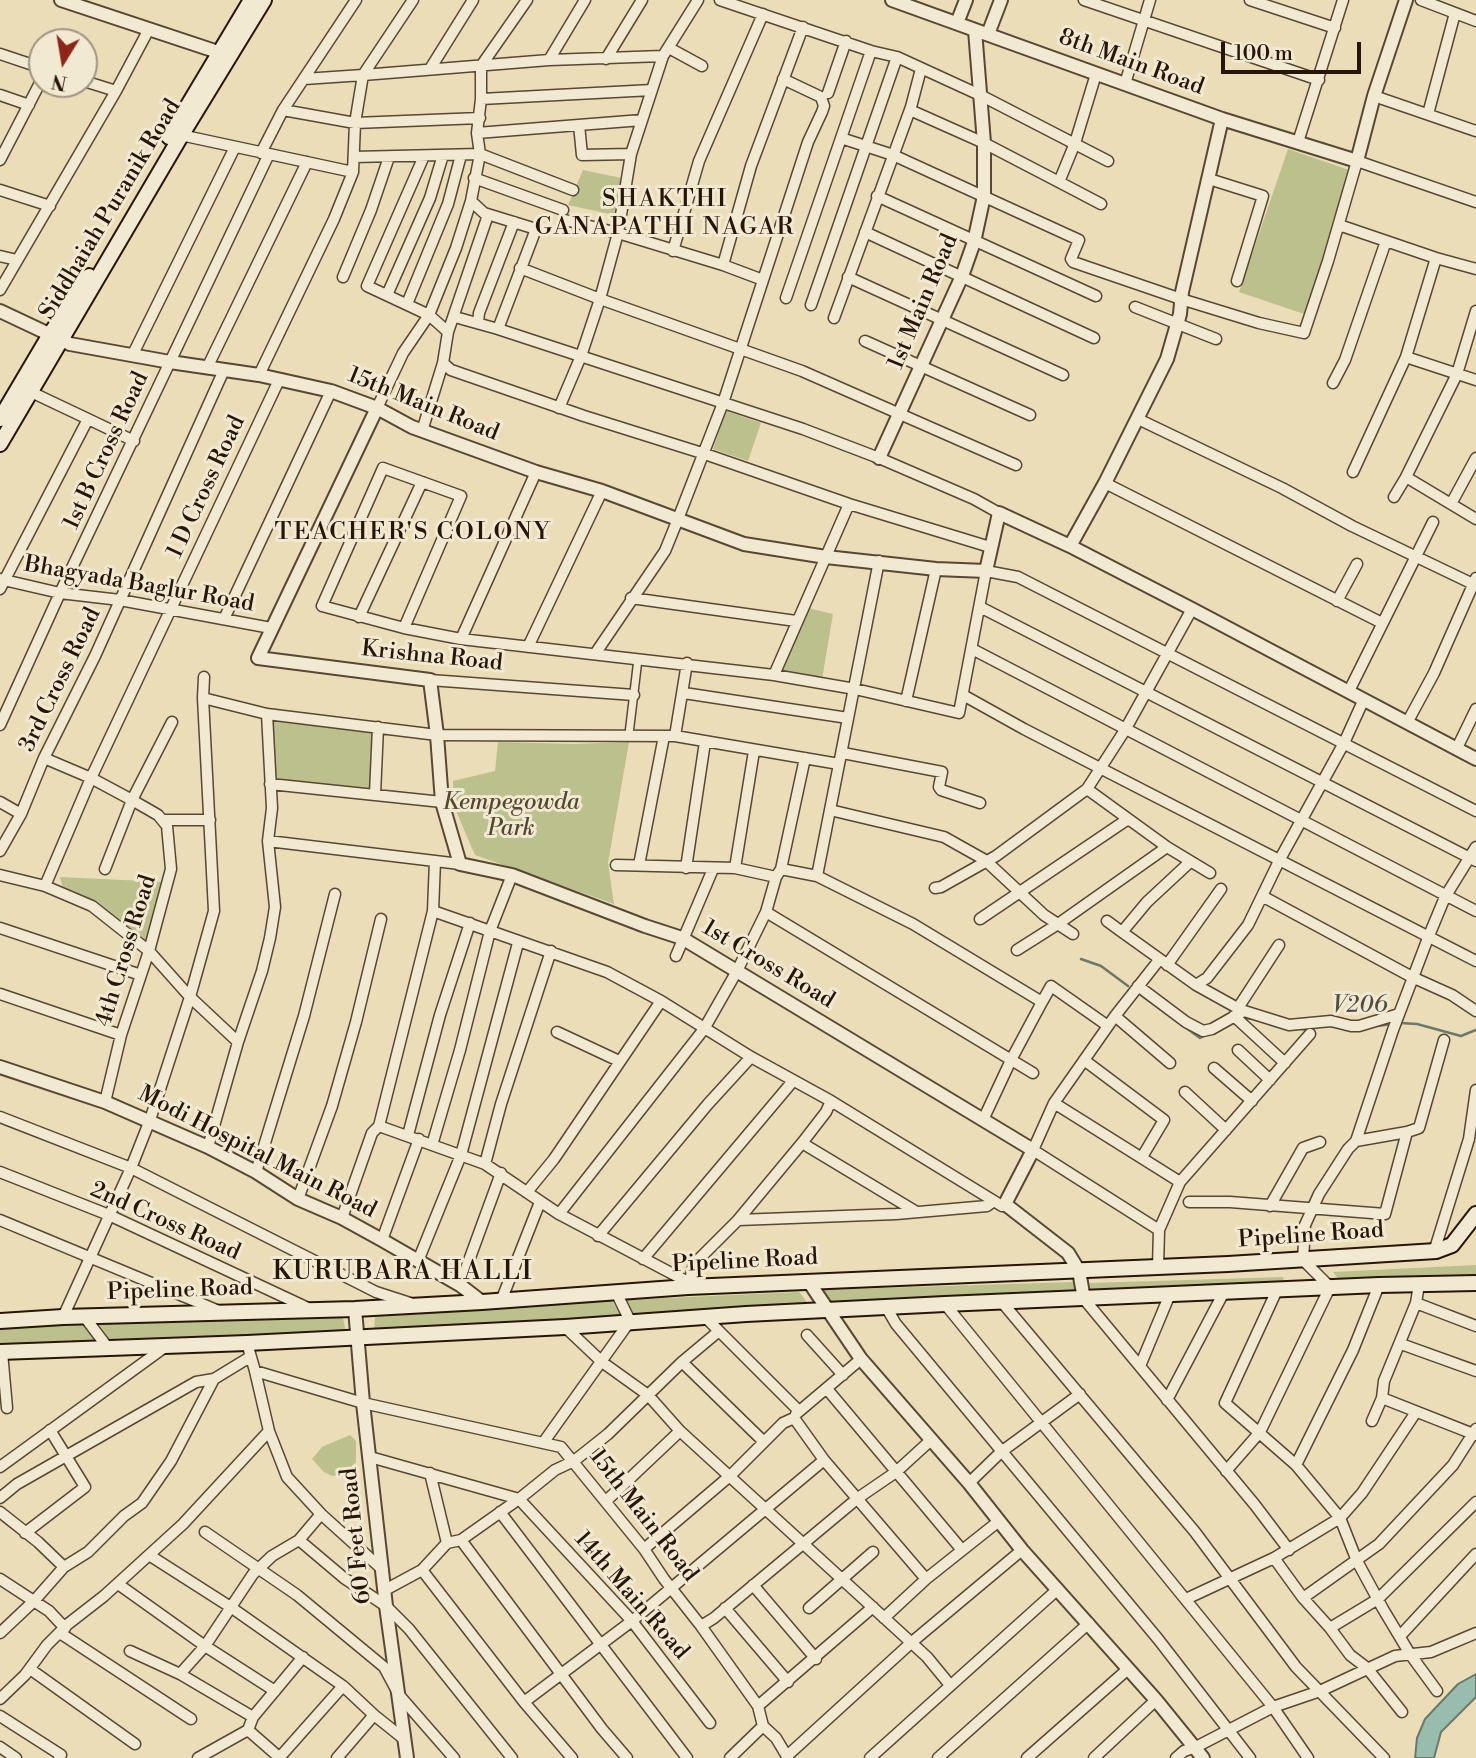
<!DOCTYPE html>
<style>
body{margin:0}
#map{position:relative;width:1476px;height:1758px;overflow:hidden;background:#eaddb8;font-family:"Libre Bodoni",serif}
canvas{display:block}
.north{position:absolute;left:28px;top:28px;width:70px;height:70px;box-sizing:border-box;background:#f1e9d1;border:2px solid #a09480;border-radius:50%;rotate:191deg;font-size:19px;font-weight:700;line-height:28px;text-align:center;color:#271507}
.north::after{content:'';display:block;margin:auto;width:24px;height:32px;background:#8f2418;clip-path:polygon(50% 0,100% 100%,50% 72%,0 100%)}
.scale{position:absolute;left:1221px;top:42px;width:140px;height:32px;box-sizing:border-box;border:4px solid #271507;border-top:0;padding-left:9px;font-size:21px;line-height:24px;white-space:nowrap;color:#271507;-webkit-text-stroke:5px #f1e9d1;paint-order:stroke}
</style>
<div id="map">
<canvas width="1476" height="1758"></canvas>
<div class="north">N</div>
<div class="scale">100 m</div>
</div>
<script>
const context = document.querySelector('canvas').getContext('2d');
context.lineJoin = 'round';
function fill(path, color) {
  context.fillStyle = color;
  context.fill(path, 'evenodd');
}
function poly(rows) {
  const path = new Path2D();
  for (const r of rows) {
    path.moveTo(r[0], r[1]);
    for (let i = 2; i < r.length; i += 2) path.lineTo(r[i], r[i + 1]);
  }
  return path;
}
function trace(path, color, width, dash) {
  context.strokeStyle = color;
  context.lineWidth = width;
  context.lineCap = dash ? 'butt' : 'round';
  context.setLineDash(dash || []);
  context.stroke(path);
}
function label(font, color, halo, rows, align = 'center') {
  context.font = font + ' "Libre Bodoni",serif';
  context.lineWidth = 6;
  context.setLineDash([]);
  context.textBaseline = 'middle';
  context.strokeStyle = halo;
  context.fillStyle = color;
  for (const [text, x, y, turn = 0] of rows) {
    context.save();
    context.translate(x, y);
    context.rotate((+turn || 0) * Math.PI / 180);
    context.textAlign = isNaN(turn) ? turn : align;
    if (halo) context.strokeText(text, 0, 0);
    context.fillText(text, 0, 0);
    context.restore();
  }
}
fill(poly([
 [1288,149,1352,171,1304,314,1239,292],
 [583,170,621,178,614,215,568,205],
 [726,411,761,423,748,461,713,449],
 [808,608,833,614,822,679,782,672],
 [271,720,377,732,373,791,272,781],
 [498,742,575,744,629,742,608,863,614,904,475,855,453,804,453,781,495,771],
 [60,877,164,882,145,945,63,888],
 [1476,1265,1476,1278,1341,1282,1333,1272],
 [1283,1277,1285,1285,1091,1292,1090,1283],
 [1074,1282,1075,1294,827,1304,816,1290],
 [799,1292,810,1306,632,1319,623,1300],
 [612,1301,624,1320,374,1331,375,1317],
 [342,1313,346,1333,111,1342,98,1322],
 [81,1321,98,1343,0,1348,0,1328],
 [350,1435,356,1441,356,1462,345,1474,332,1476,324,1472,312,1459,322,1447]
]), '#bbc08c');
const water = poly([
 [1476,1674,1476,1697,1441,1732,1434,1758,1415,1758,1417,1738,1425,1719,1458,1684,1476,1674]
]);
fill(water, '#98bcad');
trace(water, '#6b796b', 2);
trace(poly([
 [1081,959,1101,966,1128,986],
 [1141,995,1200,1038,1207,1034],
 [1241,1018,1255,1019],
 [1400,1023,1417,1024,1461,1036,1476,1030],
 [1368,1027,1393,1024]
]), '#6b796b', 2.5);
const pedestrian = poly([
 [629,734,638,659]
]);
const minor = poly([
 [720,0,871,51,897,57,982,96,1108,161],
 [1084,0,1319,80],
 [1250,0,1335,28],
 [1421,0,1476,21],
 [669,48,702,66],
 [0,54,42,68],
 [606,59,642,0],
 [549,60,585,0],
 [430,69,473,0],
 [363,75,549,60,663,56],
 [363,75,413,0],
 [84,81,116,91,149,29],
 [1125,84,1150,0],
 [828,93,846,41],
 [0,95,29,105],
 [1374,96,1476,131],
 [481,99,652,90],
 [283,110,355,123,480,118],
 [910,110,984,143,1059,182,1075,143,1096,74],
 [1428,114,1455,13],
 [579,125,582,155,631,154],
 [477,133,642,120],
 [176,134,353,172],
 [841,138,893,155,1079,240,1071,259,1073,262,1181,299,1259,323,1304,333,1328,261,1357,161,1476,202],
 [1298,142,1343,0],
 [261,153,283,110,356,0],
 [424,156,367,286,429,315,448,332],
 [354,157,480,154,573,190],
 [0,160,42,79],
 [474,178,563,210],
 [1209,179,1263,196,1237,281],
 [1059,182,1101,204],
 [0,190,50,206],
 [877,196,1096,296],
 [565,220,618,233,723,265,763,280],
 [1339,225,1436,258,1476,269],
 [865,232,1094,338],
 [673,251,699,161,763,14],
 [0,256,17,260],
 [723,265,751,166,803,27],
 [520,268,600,299,802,371,1016,465],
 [343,277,371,210,389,157],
 [848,277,1063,375],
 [0,290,116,91],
 [387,295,430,198,443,155],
 [786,298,871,51],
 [407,304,448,204,461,155],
 [811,305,897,57],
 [1135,307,1216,339],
 [1476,311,1457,374,1406,477,1476,519],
 [455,317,498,329,803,429,879,458,974,499,999,513],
 [834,318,911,107,921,69],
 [478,323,479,313,514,222],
 [498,329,536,229,484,213,471,201,480,154,477,133,481,99,481,66,527,0],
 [865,341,1030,415],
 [132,356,235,147],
 [1406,357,1476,380],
 [443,363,451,370,584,416,705,454,849,504,990,547],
 [207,368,307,162],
 [259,375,334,219,353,172,355,123,363,75,304,79],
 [1333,383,1345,360,1386,241],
 [377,408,403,353,429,315,456,248,471,201],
 [559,408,581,356,600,299,618,233,631,154,663,56,698,0],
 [88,419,134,441],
 [1138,419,1282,488,1352,526,1473,584],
 [422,431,443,363,448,332,488,215],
 [1353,472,1406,357,1436,258],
 [1105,483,1382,623],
 [1394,497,1406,477],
 [1451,504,1476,458],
 [879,561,817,876,913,924,1042,1002,1011,1060,983,1120],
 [0,579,60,593,120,600,271,628],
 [0,589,88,419,31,392],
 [631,598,796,621],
 [1337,601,1357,564],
 [980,607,1476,861],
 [359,617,422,482],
 [224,619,331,391],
 [404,628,461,496,383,468,322,606,404,628,461,639,774,675,855,689,959,713,986,571,1018,577,1476,811],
 [461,639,536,472],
 [528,647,602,491],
 [972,649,1476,911],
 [595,654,665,551,678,519,723,403,808,142,822,112,824,106,821,97,783,79],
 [774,675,849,504],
 [430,680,634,695],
 [1349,691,1433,522],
 [684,693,848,718],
 [963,695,1024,729,1476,961],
 [203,698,204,677],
 [906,701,936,569],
 [1408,721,1434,673,1476,578],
 [0,725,60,593,269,154],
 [675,736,687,663],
 [1457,748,1476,709],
 [843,753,942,772,939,787,941,790,980,803],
 [44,758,91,778,132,800,158,815,167,826,171,869,149,951,121,1035,105,1102],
 [270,784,442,802],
 [1087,789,1167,847,1210,873],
 [375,794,378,727],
 [0,802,21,814],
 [830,810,944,837,985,860,1044,915,1073,934],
 [164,820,210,820],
 [268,841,460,864],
 [0,851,21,814,44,758,95,656,224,370],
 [1190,862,1147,902,1122,932,1196,985,1207,978,1248,925,1280,859,1344,743,1364,699],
 [616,865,735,868,776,877,781,869,817,876],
 [639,865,664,736],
 [686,868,705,742],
 [735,868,754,751],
 [105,869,132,800,172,722],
 [781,869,805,758],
 [0,875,45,886,91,778,279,380],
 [45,886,92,906,149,951,190,997,238,1042,208,1147],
 [935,888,941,887,996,856,1087,789,1125,730,1192,609],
 [1262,896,1412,977,1452,995,1476,1011],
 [433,911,607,972,661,1001,751,1057,831,1101,994,1201,1002,1206,1005,1204],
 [766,912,1033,1073],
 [980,919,1128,819],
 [1107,921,1122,932],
 [0,928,141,975],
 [1017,950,1058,924,1167,847],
 [676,956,713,869],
 [1167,965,1221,889],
 [1196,985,1241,1010,1289,1025,1331,1021,1351,1026,1359,1026,1399,1014],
 [1138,986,1186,1022,1203,1031,1212,1029,1244,1011],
 [0,994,121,1035],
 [1042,1002,1051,986,1108,1026],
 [1238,1008,1279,945],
 [1115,1016,1170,1063],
 [1234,1016,1285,1063],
 [557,1032,619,1061],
 [238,1042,262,971,270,938,275,907,268,841,272,808,267,714],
 [1238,1050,1270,1080],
 [1084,1060,1164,1120,1142,1157],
 [1214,1068,1252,1101],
 [1185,1092,1226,1130],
 [1054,1103,1180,1182],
 [0,1117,131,1168,376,1292,410,1303],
 [379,1126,485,1164,559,1214,688,1282],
 [1407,1132,1419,1128,1444,1040],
 [408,1135,440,1015,470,923],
 [802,1143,915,1211],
 [432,1145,460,1050,490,931,512,875],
 [485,1164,501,1104,551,951],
 [0,1172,109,1215,310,1309],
 [256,1172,304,1016,335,894],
 [527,1192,554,1159,661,1001],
 [298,1199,332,1106,356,1022,381,919],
 [1189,1202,1230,1202,1385,1214,1407,1132,1356,1141],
 [1270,1206,1303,1148,1320,1142],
 [559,1214,704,1029,737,971,766,912,776,877],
 [342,1218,372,1133,379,1126,433,911,435,861],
 [0,1220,219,1311],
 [738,1220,896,1214,987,1206,994,1201],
 [1159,1230,1180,1182,1310,1034],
 [598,1236,708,1104,751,1057],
 [382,1240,419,1139],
 [1434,1252,1469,1139,1476,1090],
 [643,1259,793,1081],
 [418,1261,461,1155,518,943],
 [1158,1267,1159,1230,1033,1150,1054,1103,1115,1016,1159,960],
 [460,1285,501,1173],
 [688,1287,694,1264,738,1220,802,1143,826,1112,831,1101],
 [1277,1290,1225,1403,1296,1465,1340,1518,1357,1561,1383,1609,1410,1654,1437,1691],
 [1084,1299,1255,1505,1289,1550],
 [501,1301,540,1202],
 [1001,1301,1195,1532,1296,1667,1384,1758],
 [1416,1303,1476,1326],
 [945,1304,1273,1707,1308,1758],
 [886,1307,896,1324,1158,1639,1250,1758],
 [84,1316,108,1348],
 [63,1317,131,1168,150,1120,190,997,214,911,203,698,267,714,437,735,675,736,839,764],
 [705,1317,799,1411],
 [565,1327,602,1362,648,1395,680,1431,927,1657,950,1685],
 [807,1335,843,1375],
 [247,1343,255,1371,363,1403,561,1447,644,1549,664,1579,701,1626,758,1706,763,1726,776,1738,788,1758],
 [1401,1344,1476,1371],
 [2,1352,7,1408],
 [682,1362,763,1441],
 [1140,1366,1170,1294],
 [255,1371,269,1431,287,1477,321,1514,383,1570],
 [827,1389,962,1550],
 [1382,1398,1476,1435],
 [1167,1400,1224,1292],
 [796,1414,861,1359],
 [1372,1421,1382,1398,1384,1381,1416,1303,1419,1284],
 [543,1443,630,1321,616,1292],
 [370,1457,519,1499],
 [1296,1465,1353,1350,1379,1285],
 [0,1467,165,1347],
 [1226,1471,1260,1432,1330,1287,1303,1260,1305,1225,1319,1194,1348,1149,1356,1141,1393,1030,1428,938,1445,897,1476,847],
 [430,1473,447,1543],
 [969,1483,1001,1452,1080,1394],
 [0,1498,17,1484,196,1382,214,1379,250,1357],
 [519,1499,632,1621,710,1723],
 [606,1501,680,1431],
 [0,1512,38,1542,64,1567],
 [500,1512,687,1758],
 [205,1532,297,1595,384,1667,399,1695,454,1758],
 [25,1533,85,1487,50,1430],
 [299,1540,344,1578,386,1606,409,1629,512,1758],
 [461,1540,602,1729,627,1758],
 [644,1549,731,1475,783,1423,794,1418,824,1460,926,1579,999,1521],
 [149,1555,232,1608,343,1686],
 [1274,1558,1303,1598,1330,1628,1350,1655,1367,1668,1402,1712],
 [422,1570,524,1702,572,1758],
 [0,1579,49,1611,65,1628],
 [118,1584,205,1646,275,1691],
 [753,1585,816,1659],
 [385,1590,422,1570,447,1543,461,1540,519,1499,555,1470,574,1461,608,1434,682,1362,719,1331],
 [1303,1598,1379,1544,1453,1465,1476,1429],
 [1186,1599,1274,1558,1340,1518,1362,1493,1416,1412],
 [725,1608,788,1682],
 [809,1608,873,1552],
 [884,1618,926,1579],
 [701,1626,714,1618,858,1498,896,1472,931,1440],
 [1330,1628,1378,1599,1476,1502],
 [0,1633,34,1601,64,1567,88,1552,124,1516,142,1503,171,1461,214,1379],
 [60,1633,191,1719],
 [1400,1636,1476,1554],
 [130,1651,180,1674],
 [30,1669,135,1744],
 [0,1699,25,1675,47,1645,68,1624,104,1596,183,1524,269,1431],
 [524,1702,632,1621,824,1460],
 [758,1706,873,1607],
 [0,1716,61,1755,59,1758],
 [253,1717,303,1657],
 [0,1747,16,1758],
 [787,1756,912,1642,1022,1550],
 [198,1758,248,1730],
 [279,1758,343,1686,374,1715,404,1739],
 [280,1758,248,1730,253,1717,180,1674,205,1646,253,1574,272,1556,299,1540,321,1514],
 [337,1758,374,1715],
 [730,1758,763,1726],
 [870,1758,1058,1589],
 [938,1758,1089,1623],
 [1027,1758,1128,1669],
 [1094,1758,1156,1700],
 [1176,1758,1184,1751,1196,1747,1273,1707,1320,1691,1395,1656,1431,1652,1476,1633]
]);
const tertiary = poly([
 [61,0,212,50,225,59],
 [892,0,1222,119,1357,161,1374,96,1406,0],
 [957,23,966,0],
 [988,34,1001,0],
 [0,311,70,344,170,362,259,375,331,391,377,408,412,427,536,472,602,491,744,544,826,557,936,569,986,571,999,513,1070,546,1192,609,1476,759],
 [377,408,258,658,430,680,437,735,442,802,460,864,512,875,645,926,682,938,1033,1150,1005,1204,1068,1253,1079,1271,1084,1299],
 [879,458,962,276,974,242,984,196,984,143,975,30],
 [1070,546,1105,483,1167,359,1180,314,1182,292,1222,119],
 [0,1067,105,1102,208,1147,256,1172,298,1199,342,1218,382,1240,460,1285,482,1302],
 [809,1282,861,1359,969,1483,1022,1550,1156,1700,1203,1758],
 [355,1309,363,1403,386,1606,407,1758]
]);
const secondary = poly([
 [169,137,251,0],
 [0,419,49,336,89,276],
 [0,444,181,136,264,0],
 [0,1321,63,1317,355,1309,482,1302,688,1287,1228,1264,1436,1251,1452,1245,1476,1214],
 [0,1352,247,1343,565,1327,746,1314,945,1304,1379,1285,1476,1283]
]);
trace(pedestrian, '#584733', 10);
trace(minor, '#584733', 13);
trace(tertiary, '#584733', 16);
trace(secondary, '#271507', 18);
trace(pedestrian, '#f1e9d1', 7);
trace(minor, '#f1e9d1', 10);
trace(tertiary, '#f1e9d1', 12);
trace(secondary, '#f1e9d1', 14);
label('23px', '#271507', '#f1e9d1', [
 ["8th Main Road",1131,63,20],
 ["Siddhaiah Puranik Road",111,210,-59],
 ["1st Main Road",924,302,-67],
 ["15th Main Road",423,405,22],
 ["1st B Cross Road",107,451,-65],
 ["1 D Cross Road",207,487,-65],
 ["Bhagyada Baglur Road",139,585,10],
 ["Krishna Road",432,657,6],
 ["3rd Cross Road",61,680,-64],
 ["4th Cross Road",127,951,-73],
 ["1st Cross Road",768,965,31],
 ["Modi Hospital Main Road",257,1153,27],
 ["2nd Cross Road",165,1222,24],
 ["Pipeline Road",1311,1236,-4],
 ["Pipeline Road",745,1262,-3],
 ["Pipeline Road",180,1291,-2],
 ["15th Main Road",643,1516,52],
 ["60 Feet Road",357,1536,-96],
 ["14th Main Road",631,1596,49]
]);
label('italic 23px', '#53482f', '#f1e9d1', [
 ["Kempegowda",511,803],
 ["Park",511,829]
]);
context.letterSpacing = '2px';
label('24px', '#271507', '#f1e9d1', [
 ["SHAKTHI",665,200],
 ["GANAPATHI NAGAR",665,228],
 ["TEACHER'S COLONY",413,533]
]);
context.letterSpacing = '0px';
label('italic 24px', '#4f4f41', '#f1e9d1', [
 ["V206",1360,1006,-1]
]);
context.letterSpacing = '2px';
label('26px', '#271507', '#f1e9d1', [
 ["KURUBARA HALLI",403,1273]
]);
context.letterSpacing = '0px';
</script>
